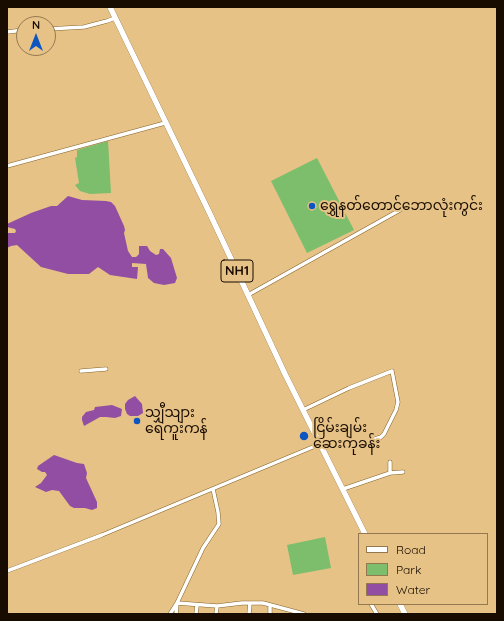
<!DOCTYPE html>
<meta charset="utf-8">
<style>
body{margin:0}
#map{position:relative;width:504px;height:621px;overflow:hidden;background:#e6c286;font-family:Quicksand,sans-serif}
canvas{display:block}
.frame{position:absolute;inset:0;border:8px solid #180b00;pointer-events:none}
.legend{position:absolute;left:358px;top:533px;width:130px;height:72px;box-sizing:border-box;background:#e6c286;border:1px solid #947950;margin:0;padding:5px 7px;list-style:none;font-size:12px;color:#180b00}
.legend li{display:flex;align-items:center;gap:8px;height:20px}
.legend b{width:20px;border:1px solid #947950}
.north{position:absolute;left:16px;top:16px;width:40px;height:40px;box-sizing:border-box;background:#e6c286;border:1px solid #947950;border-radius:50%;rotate:0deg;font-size:11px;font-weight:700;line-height:16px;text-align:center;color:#180b00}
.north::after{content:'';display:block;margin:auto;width:14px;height:18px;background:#0d56c1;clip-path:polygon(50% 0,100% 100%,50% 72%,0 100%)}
</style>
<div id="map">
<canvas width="504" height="621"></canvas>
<div class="frame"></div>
<ul class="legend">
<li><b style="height:5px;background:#fff"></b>Road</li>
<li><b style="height:11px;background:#7cbe6b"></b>Park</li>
<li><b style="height:11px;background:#924ea3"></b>Water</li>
</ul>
<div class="north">N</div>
</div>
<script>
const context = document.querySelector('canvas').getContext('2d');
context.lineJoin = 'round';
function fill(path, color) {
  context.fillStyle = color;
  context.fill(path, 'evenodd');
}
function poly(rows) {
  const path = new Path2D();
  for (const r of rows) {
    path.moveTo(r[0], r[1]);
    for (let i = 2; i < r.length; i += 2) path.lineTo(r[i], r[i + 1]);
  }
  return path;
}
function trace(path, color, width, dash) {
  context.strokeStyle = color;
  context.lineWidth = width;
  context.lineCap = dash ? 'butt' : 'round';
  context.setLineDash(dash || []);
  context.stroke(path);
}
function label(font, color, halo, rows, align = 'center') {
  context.font = font + ' Quicksand,"Noto Sans Myanmar",sans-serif';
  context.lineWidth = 4;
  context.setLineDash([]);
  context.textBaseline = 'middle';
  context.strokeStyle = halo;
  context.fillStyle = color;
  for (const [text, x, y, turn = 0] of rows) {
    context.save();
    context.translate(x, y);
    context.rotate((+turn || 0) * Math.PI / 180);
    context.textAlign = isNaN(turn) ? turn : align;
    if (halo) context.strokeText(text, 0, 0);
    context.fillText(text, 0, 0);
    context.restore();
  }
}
fill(poly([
 [108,141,111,193,90,194,80,191,75,185,79,183,75,158,77,157,77,150],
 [317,158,354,230,307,253,271,181],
 [325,537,331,568,293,575,287,545]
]), '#7cbe6b');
fill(poly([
 [68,196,82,200,106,201,111,202,115,206,124,226,125,230,124,233,128,251,132,257,136,257,139,254,139,246,147,246,150,251,156,255,159,254,160,249,163,249,171,258,177,278,175,283,164,285,154,283,148,278,146,264,132,263,132,267,138,267,137,279,110,275,98,267,89,274,68,274,41,267,17,245,11,246,7,248,7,233,15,233,16,231,15,229,7,227,7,224,31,213,51,206,57,206],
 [135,396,142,404,143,413,138,416,130,416,127,414,125,409,125,404,128,400],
 [112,405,122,409,121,416,115,418,106,417,100,417,84,426,82,420,82,417,86,412,94,410,95,407],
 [54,455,77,463,84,464,87,473,86,478,97,502,97,508,92,510,85,508,74,508,70,506,59,491,52,490,46,492,35,487,41,483,47,475,45,472,42,472,37,469,38,466]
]), '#924ea3');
const minor = poly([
 [48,29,84,27,107,21,115,18],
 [7,32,24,30],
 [7,166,165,123],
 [248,295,400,210],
 [81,371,106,369],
 [303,410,349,388,392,371,398,402,396,410,384,434,381,437,372,440],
 [390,473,390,462],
 [343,489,390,473,403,472],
 [7,571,102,535,320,444],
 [371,604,377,614],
 [170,614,177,603,203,548,219,524,218,512,213,489],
 [176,614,177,603,217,606,242,603,263,603,304,614],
 [196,614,197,605],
 [216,614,217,606],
 [249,614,250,603],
 [270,614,270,605]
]);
const trunk = poly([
 [110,7,211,216,285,374,365,534],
 [400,604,405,614]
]);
trace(minor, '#846328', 4.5);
trace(trunk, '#846328', 6);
trace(minor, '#fff', 3.5);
trace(trunk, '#fff', 5.5);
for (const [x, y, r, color] of [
 [312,206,4,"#0d56c1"],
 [137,421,4,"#0d56c1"],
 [304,436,5,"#0d56c1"]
]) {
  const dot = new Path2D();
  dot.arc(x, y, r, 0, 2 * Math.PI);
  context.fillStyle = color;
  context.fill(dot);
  trace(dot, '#e6c286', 1.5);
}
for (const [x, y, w] of [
 [237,271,32]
]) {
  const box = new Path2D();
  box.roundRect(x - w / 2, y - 11, w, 22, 3);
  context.fillStyle = '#e6c286';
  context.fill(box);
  trace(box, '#180b00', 1);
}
label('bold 13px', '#180b00', null, [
 ["NH1",237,271]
]);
label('14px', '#180b00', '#e6c286', [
 ["ရွှေနတ်တောင်ဘောလုံးကွင်း",320,206],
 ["သျှီသျား",145,413],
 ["ရေကူးကန်",145,429],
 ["ငြိမ်းချမ်း",313,428],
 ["ဆေးကုခန်း",313,444]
], 'left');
</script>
